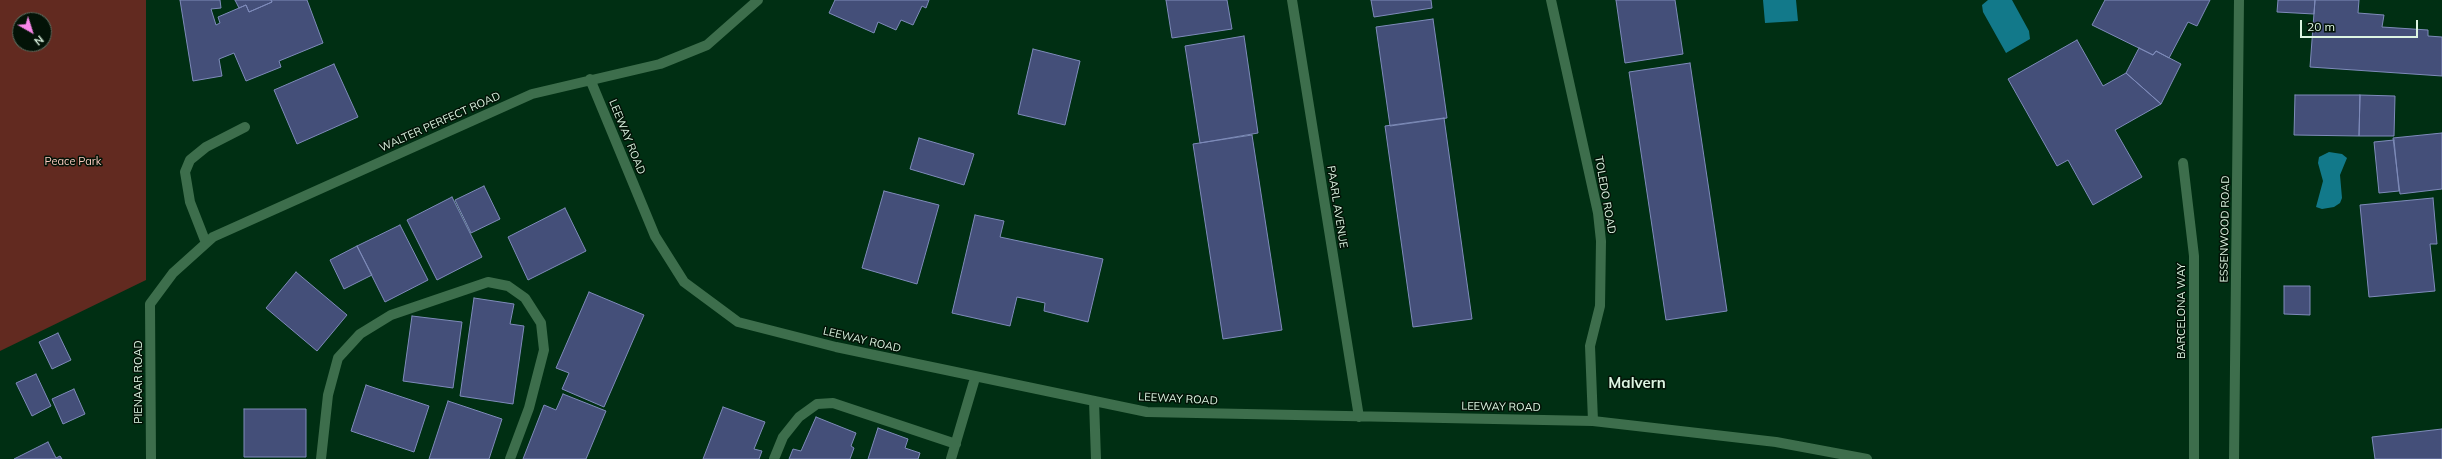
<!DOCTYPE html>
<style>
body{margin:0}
#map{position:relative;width:2442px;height:459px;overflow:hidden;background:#002f13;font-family:Mulish,sans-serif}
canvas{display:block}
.north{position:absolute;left:12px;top:12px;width:40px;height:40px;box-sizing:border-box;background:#031307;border:1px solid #5a6d5f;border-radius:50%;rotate:141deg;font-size:11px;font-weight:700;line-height:16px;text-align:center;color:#ddf5e2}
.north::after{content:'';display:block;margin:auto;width:14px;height:18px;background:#f888e9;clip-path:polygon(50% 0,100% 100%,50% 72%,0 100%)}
.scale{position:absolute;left:2300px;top:20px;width:118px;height:18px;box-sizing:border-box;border:2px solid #ddf5e2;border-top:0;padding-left:5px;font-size:12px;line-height:14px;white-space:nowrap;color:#ddf5e2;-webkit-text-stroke:3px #031307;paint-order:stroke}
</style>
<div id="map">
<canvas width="2442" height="459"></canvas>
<div class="north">N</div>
<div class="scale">20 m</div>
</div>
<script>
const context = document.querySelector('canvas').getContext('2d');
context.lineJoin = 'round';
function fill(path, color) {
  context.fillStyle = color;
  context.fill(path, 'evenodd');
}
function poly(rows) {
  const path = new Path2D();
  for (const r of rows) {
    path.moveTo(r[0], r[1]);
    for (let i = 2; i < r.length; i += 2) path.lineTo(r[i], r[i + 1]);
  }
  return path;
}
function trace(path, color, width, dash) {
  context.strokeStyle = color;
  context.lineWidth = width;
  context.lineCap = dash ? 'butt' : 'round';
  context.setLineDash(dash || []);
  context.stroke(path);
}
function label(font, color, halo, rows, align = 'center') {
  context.font = font + ' Mulish,sans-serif';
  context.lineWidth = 3;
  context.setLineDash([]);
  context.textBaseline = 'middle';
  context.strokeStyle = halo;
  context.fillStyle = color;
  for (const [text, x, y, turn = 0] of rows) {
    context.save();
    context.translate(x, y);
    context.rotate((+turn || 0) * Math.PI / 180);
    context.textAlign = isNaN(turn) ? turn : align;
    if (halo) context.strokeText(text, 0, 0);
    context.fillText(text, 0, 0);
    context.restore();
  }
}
fill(poly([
 [0,0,146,0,146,280,0,351],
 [20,20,44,20,44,44,20,44]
]), '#622a20');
fill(poly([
 [1763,0,1796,0,1798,21,1765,23],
 [1988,0,2012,0,2029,31,2030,39,2006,53,1983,12,1982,5],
 [2329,152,2342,154,2347,158,2340,175,2342,198,2340,203,2334,207,2322,209,2316,207,2323,181,2318,163,2319,157]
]), '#12798a');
const building = poly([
 [180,0,220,0,221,8,211,9,216,25,220,23,218,17,246,5,249,12,272,2,271,0,307,0,323,43,279,61,281,67,246,81,234,53,219,59,222,76,193,81,180,0],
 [235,0,271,0,272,2,249,12,246,5,239,8,235,0],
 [835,0,929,0,926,8,922,6,913,25,901,20,896,30,878,22,874,33,829,13,835,0],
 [1166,0,1227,0,1232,29,1172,38,1166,0],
 [1371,0,1431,0,1432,8,1374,17,1371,0],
 [1616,0,1675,0,1683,54,1625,63,1616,0],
 [2105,0,2210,0,2197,26,2188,22,2169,58,2156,51,2153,55,2092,25,2105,0],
 [2278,0,2315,0,2314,14,2277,12,2278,0],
 [2315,0,2359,0,2358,13,2384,15,2382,27,2428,30,2428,36,2442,37,2442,76,2310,67,2315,0],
 [1433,19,1447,118,1390,126,1376,27,1433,19],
 [1244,36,1258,133,1200,143,1185,46,1244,36],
 [2077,40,2103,86,2126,73,2161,104,2115,130,2142,177,2093,205,2068,160,2057,166,2008,79,2077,40],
 [2139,48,2153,55,2156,51,2181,64,2161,104,2126,73,2139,48],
 [1033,49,1080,61,1065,125,1018,114,1033,49],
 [1690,63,1727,311,1666,320,1629,72,1690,63],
 [334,64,358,117,297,144,274,90,334,64],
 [2295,95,2360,95,2359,136,2294,135,2295,95],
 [2360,95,2395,96,2394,136,2359,136,2360,95],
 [1444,118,1472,319,1413,327,1385,126,1444,118],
 [2442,133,2442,189,2400,194,2393,138,2442,133],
 [1252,135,1282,330,1223,339,1193,144,1252,135],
 [919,138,974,154,964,185,910,169,919,138],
 [2394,140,2399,191,2379,193,2374,142,2394,140],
 [484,186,500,219,471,233,455,200,484,186],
 [884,191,939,205,917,284,862,268,884,191],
 [452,197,482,257,437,280,407,220,452,197],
 [2433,198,2437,244,2430,244,2435,291,2369,297,2360,205,2433,198],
 [565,208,586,251,528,280,508,237,565,208],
 [975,215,1004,221,1000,237,1103,259,1088,322,1044,311,1045,303,1017,297,1010,326,952,313,975,215],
 [400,225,428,280,385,302,357,246,400,225],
 [357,246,372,275,344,289,330,260,357,246],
 [296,272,347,315,317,351,266,308,296,272],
 [2284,286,2310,286,2310,315,2284,314,2284,286],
 [589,292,644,315,604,407,562,389,569,373,556,368,589,292],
 [474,298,514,304,510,324,524,326,513,404,460,396,474,298],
 [412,316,462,322,453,388,403,381,412,316],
 [58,333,71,360,52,369,39,342,58,333],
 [36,374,51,406,32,416,16,383,36,374],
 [366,385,429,406,414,452,351,431,366,385],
 [74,389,85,414,63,424,52,399,74,389],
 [563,394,606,411,586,459,523,459,544,405,556,410,563,394],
 [448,401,502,419,489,459,429,459,448,401],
 [723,407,765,422,754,449,762,451,759,459,703,459,723,407],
 [244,409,306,409,306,457,244,457,244,409],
 [816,417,856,433,851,446,854,448,850,459,789,459,793,449,801,451,816,417],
 [878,428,908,439,905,448,920,453,918,459,868,459,878,428],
 [2442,429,2442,459,2375,459,2372,437,2442,429],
 [48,442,56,458,60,456,62,459,14,459,48,442]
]);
fill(building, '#444f79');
trace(building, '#7e8bba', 1);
trace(poly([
 [1292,0,1359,417],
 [1551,0,1598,213,1601,241,1600,306,1590,346,1593,421],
 [590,79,655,236,684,282,738,322,836,347,1147,412,1593,421,1776,442,1867,459],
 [2183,163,2194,256,2194,459],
 [206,243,190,202,185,172,190,160,206,147,245,127],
 [1094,401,1096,459],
 [151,459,150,304,173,273,213,237,532,94,660,64,707,45,758,0],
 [321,459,328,395,338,358,360,334,391,315,488,282,508,286,525,298,541,323,544,350,529,408,510,459],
 [774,459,783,437,799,417,817,404,833,403,956,444],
 [951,459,975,378],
 [2234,459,2239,0]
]), '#3d6e4c', 10);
label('11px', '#ddf5e2', '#031307', [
 ["WALTER PERFECT ROAD",440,122,-24],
 ["LEEWAY ROAD",627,137,68],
 ["TOLEDO ROAD",1605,195,80],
 ["PAARL AVENUE",1337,207,81],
 ["ESSENWOOD ROAD",2225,229,-89],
 ["BARCELONA WAY",2182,311,-90],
 ["LEEWAY ROAD",862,340,13],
 ["PIENAAR ROAD",139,382,-90],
 ["LEEWAY ROAD",1178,399,3],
 ["LEEWAY ROAD",1501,407,1]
]);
label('11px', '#f9cabf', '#031307', [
 ["Peace Park",73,162]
]);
label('bold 15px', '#ddf5e2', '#031307', [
 ["Malvern",1637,383]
]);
</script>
